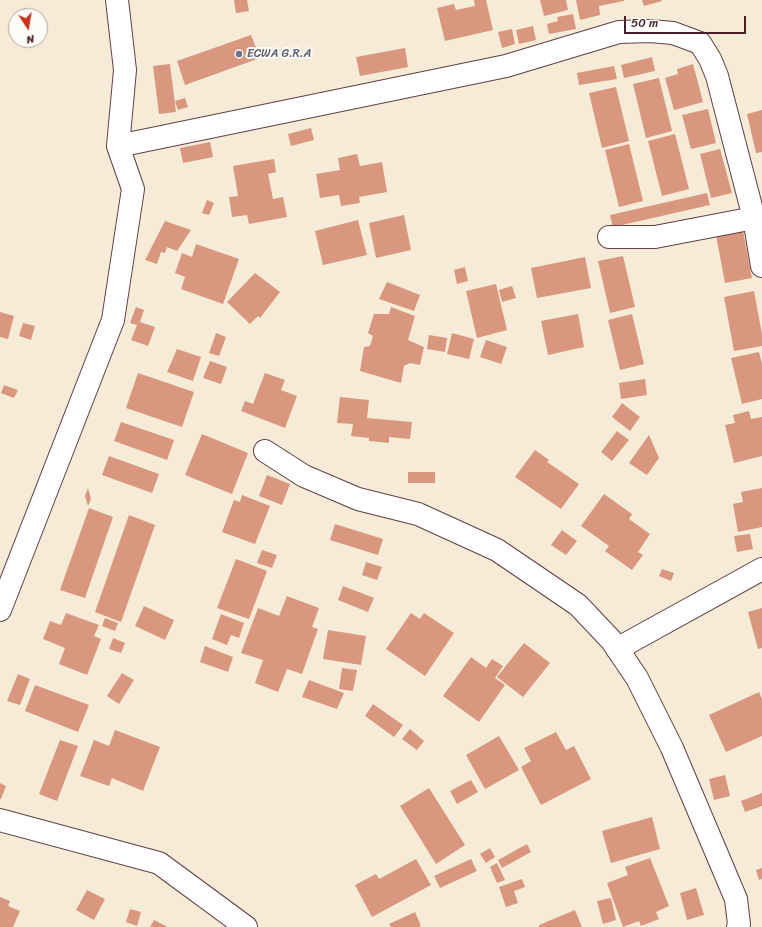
<!DOCTYPE html>
<style>
body{margin:0}
#map{position:relative;width:762px;height:927px;overflow:hidden;background:#f6ebd7;font-family:Sriracha,sans-serif}
canvas{display:block}
.north{position:absolute;left:8px;top:8px;width:40px;height:40px;box-sizing:border-box;background:#fdfcf7;border:1px solid #b5a4a5;border-radius:50%;rotate:168deg;font-size:11px;font-weight:700;line-height:16px;text-align:center;color:#4a1f2b}
.north::after{content:'';display:block;margin:auto;width:14px;height:18px;background:#c8321e;clip-path:polygon(50% 0,100% 100%,50% 72%,0 100%)}
.scale{position:absolute;left:624px;top:16px;width:122px;height:18px;box-sizing:border-box;border:2px solid #4a1f2b;border-top:0;padding-left:5px;font-size:12px;line-height:14px;white-space:nowrap;color:#4a1f2b;-webkit-text-stroke:3px #fdfcf7;paint-order:stroke}
</style>
<div id="map">
<canvas width="762" height="927"></canvas>
<div class="north">N</div>
<div class="scale">50 m</div>
</div>
<script>
const context = document.querySelector('canvas').getContext('2d');
context.lineJoin = 'round';
function fill(path, color) {
  context.fillStyle = color;
  context.fill(path, 'evenodd');
}
function poly(rows) {
  const path = new Path2D();
  for (const r of rows) {
    path.moveTo(r[0], r[1]);
    for (let i = 2; i < r.length; i += 2) path.lineTo(r[i], r[i + 1]);
  }
  return path;
}
function trace(path, color, width, dash) {
  context.strokeStyle = color;
  context.lineWidth = width;
  context.lineCap = dash ? 'butt' : 'round';
  context.setLineDash(dash || []);
  context.stroke(path);
}
function label(font, color, halo, rows, align = 'center') {
  context.font = font + ' Sriracha,sans-serif';
  context.lineWidth = 4;
  context.setLineDash([]);
  context.textBaseline = 'middle';
  context.strokeStyle = halo;
  context.fillStyle = color;
  for (const [text, x, y, turn = 0] of rows) {
    context.save();
    context.translate(x, y);
    context.rotate((+turn || 0) * Math.PI / 180);
    context.textAlign = isNaN(turn) ? turn : align;
    if (halo) context.strokeText(text, 0, 0);
    context.fillText(text, 0, 0);
    context.restore();
  }
}
fill(poly([
 [234,0,247,0,249,11,236,13],
 [474,0,486,0,493,30,445,41,437,8,454,4,456,10,475,6],
 [540,0,566,0,568,10,544,16],
 [576,0,624,0,624,1,599,6,600,15,580,20],
 [642,0,661,0,662,1,644,6],
 [573,14,576,29,549,34,547,24,558,21,557,17],
 [533,26,536,40,519,44,516,30],
 [512,29,515,44,502,48,498,32],
 [251,35,260,58,185,85,177,61],
 [405,48,408,67,360,76,356,57],
 [652,57,655,71,624,78,621,65],
 [170,64,176,112,159,114,153,66],
 [693,64,703,102,674,110,665,78,678,74,677,69],
 [614,66,617,79,579,85,577,73],
 [659,78,672,131,646,138,633,84],
 [616,87,629,141,602,148,589,93],
 [185,98,188,107,178,110,175,101],
 [708,109,716,143,691,149,682,115],
 [762,110,762,152,756,153,747,114],
 [311,128,314,140,291,146,288,134],
 [675,134,689,189,662,196,648,141],
 [210,142,213,157,183,163,180,148],
 [629,144,643,201,619,207,605,150],
 [720,149,732,193,711,198,700,154],
 [357,154,360,166,382,162,387,192,359,197,360,203,341,206,339,195,320,198,316,174,340,170,338,158],
 [274,159,276,172,268,174,273,199,283,197,287,217,249,224,247,215,232,217,229,197,238,196,233,166],
 [707,193,710,205,613,227,610,215],
 [207,200,214,203,209,215,202,213],
 [404,215,411,250,376,258,369,223],
 [358,220,367,255,323,265,315,231],
 [165,221,191,230,177,251,167,247,165,253,161,252,157,264,145,260],
 [743,231,752,278,725,283,716,235],
 [196,244,239,259,223,304,181,289,185,277,175,273,182,253,192,257],
 [623,256,635,307,610,313,598,261],
 [585,257,591,288,537,298,531,268],
 [465,267,468,281,457,284,454,270],
 [255,273,280,292,260,318,258,316,250,324,227,302],
 [387,282,420,295,414,311,379,299],
 [496,284,507,330,477,338,466,291],
 [512,286,516,298,502,302,499,290],
 [754,291,762,334,762,346,734,351,724,297],
 [136,307,144,310,140,322,155,327,148,346,131,340,137,325,130,323],
 [391,307,415,316,408,340,424,347,420,365,410,363,404,366,401,383,360,371,364,347,370,346,373,336,368,333,374,314,389,314],
 [0,312,14,316,8,339,0,337],
 [578,314,584,347,548,355,541,321],
 [632,314,644,364,620,370,608,320],
 [23,323,35,326,31,340,19,336],
 [216,333,226,337,219,356,209,353],
 [452,333,474,339,469,359,447,354],
 [429,335,447,338,445,352,427,349],
 [486,340,507,347,501,364,480,357],
 [177,349,201,357,193,381,167,372],
 [759,352,762,364,762,399,742,404,731,358],
 [210,361,227,367,221,384,203,378],
 [138,373,194,392,182,427,126,408],
 [265,373,285,380,281,390,297,396,285,428,241,411,245,401,253,404],
 [645,379,647,395,621,399,619,383],
 [4,385,18,390,14,398,1,393],
 [340,397,369,400,367,418,412,422,410,439,389,437,389,443,369,441,369,438,351,436,353,424,337,423],
 [622,403,640,417,630,431,612,417],
 [749,411,751,419,762,417,762,456,734,463,725,425,735,423,733,415],
 [121,422,174,440,167,460,114,441],
 [617,431,629,440,612,461,601,452],
 [202,434,248,453,232,494,185,475],
 [649,435,659,458,647,475,629,463],
 [535,450,549,460,547,462,579,484,561,509,515,477],
 [109,456,159,474,152,493,102,475],
 [408,472,435,472,435,483,408,483],
 [267,475,290,484,282,505,259,496],
 [88,488,91,499,88,506,85,496],
 [762,488,762,527,738,532,733,504,743,502,741,492],
 [604,494,632,514,629,519,650,534,638,552,643,555,632,570,605,551,609,546,581,526],
 [242,495,270,506,255,544,222,532,234,500,240,502],
 [89,508,113,517,85,598,60,590],
 [129,515,155,525,121,622,95,612],
 [335,524,383,539,378,555,330,540],
 [562,530,577,541,566,555,551,545],
 [750,534,753,549,737,552,734,536],
 [262,550,277,555,272,568,257,563],
 [236,559,267,571,249,619,217,608],
 [366,562,382,567,377,580,362,575],
 [662,569,674,573,671,581,659,576],
 [343,586,374,598,368,612,338,600],
 [287,596,319,608,312,627,318,629,302,674,287,669,278,692,255,683,263,660,241,653,258,608,279,616],
 [144,606,174,620,165,640,135,626],
 [762,608,762,648,758,649,748,612],
 [66,613,99,625,94,636,101,639,87,675,59,664,65,648,43,639,50,621,61,625],
 [411,613,420,619,424,613,454,633,425,676,386,649],
 [221,614,244,623,239,638,231,635,227,645,212,639],
 [105,618,118,623,115,631,102,626],
 [328,630,366,636,361,665,323,659],
 [113,638,125,643,121,653,109,649],
 [524,643,550,663,523,697,497,677],
 [205,646,233,657,228,672,200,662],
 [471,657,486,668,492,659,503,666,495,678,505,685,479,722,443,696],
 [342,668,357,670,353,691,339,689],
 [122,673,134,680,119,704,107,696],
 [18,674,30,679,20,705,7,701],
 [309,680,344,693,337,709,302,697],
 [35,685,89,705,78,732,25,711],
 [759,692,762,699,762,736,726,752,709,715],
 [373,704,403,725,394,737,365,716],
 [410,729,424,741,417,750,402,739],
 [115,730,160,747,143,791,112,778,109,786,80,776,94,740,109,746],
 [556,732,566,750,574,746,591,779,541,805,521,767,531,761,524,748],
 [499,736,519,770,485,789,466,755],
 [60,740,78,746,57,801,39,794],
 [725,775,730,796,714,800,709,779],
 [471,780,478,792,457,804,450,791],
 [0,783,6,786,1,799,0,799],
 [429,788,465,845,436,864,400,806],
 [762,793,762,806,745,812,741,801],
 [652,817,660,849,611,863,602,831],
 [527,844,531,852,502,868,498,860],
 [490,848,495,857,486,863,480,854],
 [650,858,669,906,656,912,659,919,641,926,639,921,623,927,607,883,628,875,625,867],
 [416,859,431,885,372,917,355,885,376,874,379,879],
 [471,859,477,871,440,888,434,876],
 [497,863,505,880,497,883,490,867],
 [762,868,762,879,759,880,756,870],
 [522,879,525,887,514,891,518,903,506,907,499,887],
 [696,888,704,915,687,920,680,893],
 [87,890,105,899,94,920,76,910],
 [0,897,10,901,8,906,20,911,13,927,0,927],
 [611,898,616,920,603,924,597,901],
 [130,909,141,912,137,926,126,922],
 [575,910,582,927,539,927,539,925],
 [415,912,421,926,419,927,391,927,389,924],
 [154,920,168,927,150,927]
]), '#d8977e');
const minor = poly([
 [118,146,506,66,619,32,650,31,673,33,700,43,710,59,717,76,754,218,762,266],
 [609,237,655,237,754,218],
 [265,451,304,476,358,499,418,514,497,550,578,605,612,641,637,678,672,748,736,899,739,924,738,927],
 [0,610,113,320,133,189,118,146,125,70,117,0],
 [617,649,762,569],
 [0,820,159,863,246,927]
]);
trace(minor, '#643e45', 24);
trace(minor, '#fff', 22);
for (const [x, y, r, color] of [
 [239,54,4,"#6b7280"]
]) {
  const dot = new Path2D();
  dot.arc(x, y, r, 0, 2 * Math.PI);
  context.fillStyle = color;
  context.fill(dot);
  trace(dot, '#fdfcf7', 1.5);
}
label('12px', '#5b616d', '#fdfcf7', [
 ["ECWA G.R.A",247,54]
], 'left');
</script>
